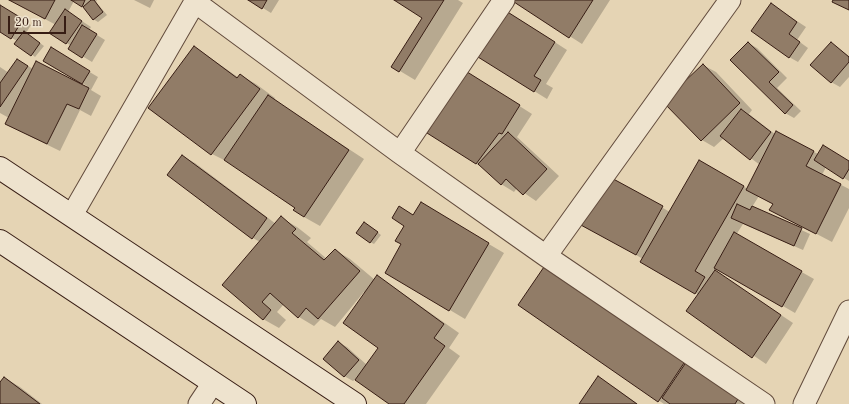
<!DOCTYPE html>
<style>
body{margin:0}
#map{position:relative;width:849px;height:404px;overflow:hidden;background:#e5d4b4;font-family:"Old Standard TT",serif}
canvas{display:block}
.scale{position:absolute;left:8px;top:16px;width:58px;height:18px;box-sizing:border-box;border:2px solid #371d14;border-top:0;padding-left:5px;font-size:12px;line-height:14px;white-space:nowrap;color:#371d14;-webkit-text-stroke:3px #eee3ce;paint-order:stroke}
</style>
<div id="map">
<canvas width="849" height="404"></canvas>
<div class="scale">20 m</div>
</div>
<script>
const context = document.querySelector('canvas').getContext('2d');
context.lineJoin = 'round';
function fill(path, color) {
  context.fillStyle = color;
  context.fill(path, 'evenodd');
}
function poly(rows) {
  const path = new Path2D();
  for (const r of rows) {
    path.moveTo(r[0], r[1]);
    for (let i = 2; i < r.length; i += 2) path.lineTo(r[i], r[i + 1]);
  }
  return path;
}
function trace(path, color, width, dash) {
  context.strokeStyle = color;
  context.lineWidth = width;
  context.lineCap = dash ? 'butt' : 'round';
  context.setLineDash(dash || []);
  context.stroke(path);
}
fill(poly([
 [10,0,97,0,96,2,107,15,98,22,93,19,84,7,74,1,68,12,91,27,89,30,105,40,92,62,69,48,71,46,51,32,56,25],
 [134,0,154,0,150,8],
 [250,0,279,0,271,13],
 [396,0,458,0,463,3,415,80,400,71,423,17],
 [513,0,610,0,582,44],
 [771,4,806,27,797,40,808,48,798,62,789,57],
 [0,6,31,25,26,33,44,46,35,57,17,41,0,31],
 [519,19,567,50,546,84,553,88,547,99,479,57],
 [748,43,757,48,787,78,777,88,801,111,794,118,785,113],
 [831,43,849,56,849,77,840,87,831,82],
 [195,47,239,78,240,75,256,84,275,98,274,100,364,159,320,226,304,217,296,207,228,162,212,154,150,108],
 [51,49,98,77,91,90,101,96,91,116,80,110,60,151,19,131,9,118,0,113,0,67,9,73,18,60,33,69,86,87,87,86,44,60],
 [703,65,716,72,752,110,749,114,776,135,777,133,818,154,849,162,849,181,826,167,822,175,849,189,849,208,832,242,771,210,774,204,759,196,752,207,810,234,803,250,743,224,736,235,814,279,795,313,717,268,715,271,793,323,766,364,688,311,699,295,642,261,643,259,580,223,606,176,670,212,699,161,748,189,760,165,724,138,714,147,702,140],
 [477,79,532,114,517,137,559,176,536,201,517,188,514,192,501,184,484,168,476,164],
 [182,156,195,163,276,224,281,218,297,227,311,238,307,242,327,259,335,250,350,259,375,280,377,277,392,286,459,333,449,348,460,356,426,404,391,404,356,379,353,381,344,376,338,342,347,347,367,365,379,347,364,292,335,327,321,319,314,326,299,317,284,304,277,312,286,320,279,328,263,319,223,285,260,242,253,238],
 [421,204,504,253,465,319,386,272,403,244],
 [369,226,381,235,374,244,370,242],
 [519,305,690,359,752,404,664,404],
 [5,378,20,387,42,404,0,404,0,382],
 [598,378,614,387,638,404,580,404]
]), '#0003');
const building = poly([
 [9,0,55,0,45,19,9,0],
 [71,0,85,0,82,7,71,0],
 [91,0,94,0,103,12,93,20,83,7,91,0],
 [248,0,267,0,262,9,248,0],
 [394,0,444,0,399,72,391,67,422,18,394,0],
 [511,0,593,0,569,38,511,0],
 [833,0,849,0,849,10,832,2,833,0],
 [771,3,797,22,789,34,800,42,789,58,751,31,771,3],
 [0,5,23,19,11,39,0,32,0,5],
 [65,9,82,21,66,44,49,33,65,9],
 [506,11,555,42,534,76,541,80,534,92,478,57,506,11],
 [82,25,97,34,82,58,68,49,82,25],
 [24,31,40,43,31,56,14,44,24,31],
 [748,42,779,72,769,82,793,105,785,114,730,60,748,42],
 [831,42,849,57,849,62,831,83,810,65,831,42],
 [194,46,237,78,240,74,260,89,211,155,148,108,194,46],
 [51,47,90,71,82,84,43,61,51,47],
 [17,59,28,66,0,107,0,83,17,59],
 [36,61,89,88,79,109,67,104,47,144,5,124,36,61],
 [703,64,740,103,701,141,663,102,703,64],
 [464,70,520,105,502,134,499,133,476,164,427,133,464,70],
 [268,95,349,150,304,217,293,210,295,208,224,160,268,95],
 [741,109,771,132,750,160,720,136,741,109],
 [776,131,814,151,806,166,841,184,816,234,769,210,773,204,746,190,776,131],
 [508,132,547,169,523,195,506,179,501,185,478,164,508,132],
 [823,145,849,161,849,169,843,179,814,160,823,145],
 [182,155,267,218,252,239,167,175,182,155],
 [699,160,744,186,695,271,705,277,695,294,640,262,699,160],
 [606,175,663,206,636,255,579,224,606,175],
 [421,202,489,243,449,311,385,273,401,244,395,241,404,226,392,218,399,206,413,215,421,202],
 [737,204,750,210,752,206,802,228,794,246,731,218,737,204],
 [281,216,296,229,292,233,324,260,335,249,360,271,318,319,306,308,298,318,270,293,262,302,271,310,263,320,222,285,281,216],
 [364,222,378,232,370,243,356,233,364,222],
 [734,232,802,271,782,307,714,268,734,232],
 [546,264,686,360,658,402,518,305,546,264],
 [715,270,781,315,752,358,686,311,715,270],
 [377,275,444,324,434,338,445,346,404,404,389,404,355,380,378,348,343,323,377,275],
 [338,341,359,360,344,377,323,359,338,341],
 [689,358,741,394,735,404,670,404,662,398,689,358],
 [598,376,637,404,579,404,598,376],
 [4,377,40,404,0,404,0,382,4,377]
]);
fill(building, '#917c67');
trace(building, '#371d14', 1);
const street = poly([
 [195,2,400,153,546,256,764,404],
 [400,153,504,0],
 [72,215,196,0],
 [546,256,730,0],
 [199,404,213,383],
 [804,404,849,311]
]);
const secondary = poly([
 [0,168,355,404],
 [0,241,245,404]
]);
trace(street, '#624b3c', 23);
trace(secondary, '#371d14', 24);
trace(street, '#eee3ce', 21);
trace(secondary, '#eee3ce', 22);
</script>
